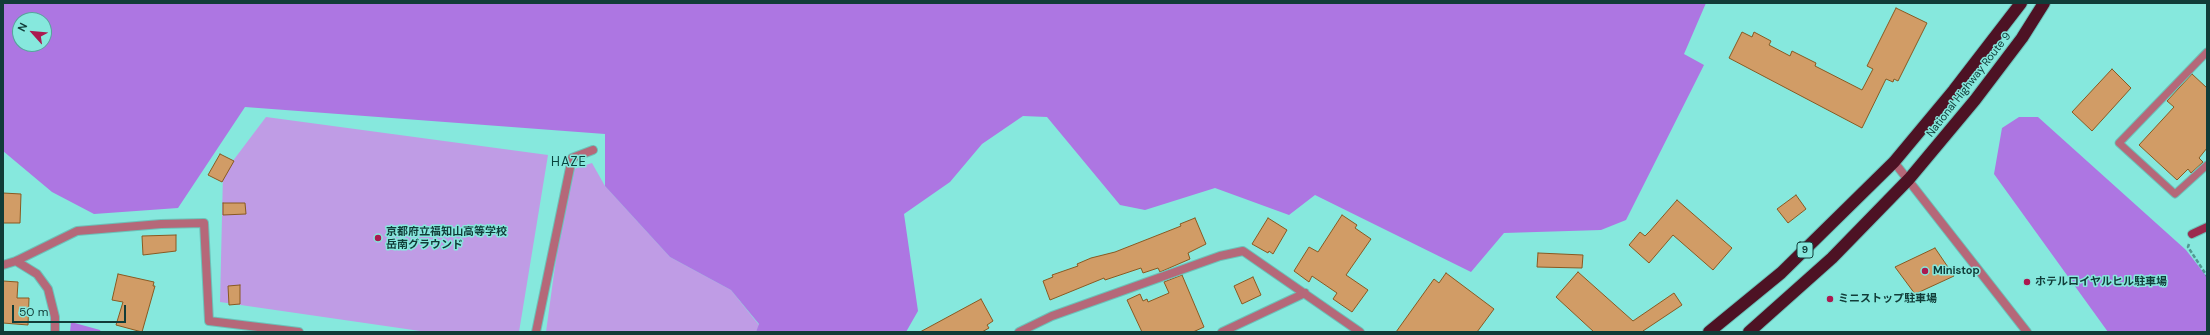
<!DOCTYPE html>
<meta charset="utf-8">
<style>
body{margin:0}
#map{position:relative;width:2210px;height:335px;overflow:hidden;background:#86e8dd;font-family:"DM Sans",sans-serif}
canvas{display:block}
.frame{position:absolute;inset:0;border:4px solid #113c38;pointer-events:none}
.north{position:absolute;left:12px;top:12px;width:40px;height:40px;box-sizing:border-box;background:#86e8dd;border:1px solid #57a39b;border-radius:50%;rotate:297deg;font-size:11px;font-weight:700;line-height:16px;text-align:center;color:#113c38}
.north::after{content:'';display:block;margin:auto;width:14px;height:18px;background:#ab194f;clip-path:polygon(50% 0,100% 100%,50% 72%,0 100%)}
.scale{position:absolute;left:12px;top:305px;width:114px;height:18px;box-sizing:border-box;border:2px solid #113c38;border-top:0;padding-left:5px;font-size:12px;line-height:14px;white-space:nowrap;color:#113c38;-webkit-text-stroke:3px #86e8dd;paint-order:stroke}
</style>
<div id="map">
<canvas width="2210" height="335"></canvas>
<div class="frame"></div>
<div class="north">N</div>
<div class="scale">50 m</div>
</div>
<script>
const context = document.querySelector('canvas').getContext('2d');
context.lineJoin = 'round';
function fill(path, color) {
  context.fillStyle = color;
  context.fill(path, 'evenodd');
}
function poly(rows) {
  const path = new Path2D();
  for (const r of rows) {
    path.moveTo(r[0], r[1]);
    for (let i = 2; i < r.length; i += 2) path.lineTo(r[i], r[i + 1]);
  }
  return path;
}
function trace(path, color, width, dash) {
  context.strokeStyle = color;
  context.lineWidth = width;
  context.lineCap = dash ? 'butt' : 'round';
  context.setLineDash(dash || []);
  context.stroke(path);
}
function label(font, color, halo, rows, align = 'center') {
  context.font = font + ' "DM Sans","Noto Sans JP",sans-serif';
  context.lineWidth = 3;
  context.setLineDash([]);
  context.textBaseline = 'middle';
  context.strokeStyle = halo;
  context.fillStyle = color;
  for (const [text, x, y, turn = 0] of rows) {
    context.save();
    context.translate(x, y);
    context.rotate((+turn || 0) * Math.PI / 180);
    context.textAlign = isNaN(turn) ? turn : align;
    if (halo) context.strokeText(text, 0, 0);
    context.fillText(text, 0, 0);
    context.restore();
  }
}
fill(poly([
 [266,117,548,155,519,332,427,332,220,302,223,174],
 [592,163,605,186,670,257,731,290,759,325,756,332,546,332,568,171]
]), '#bf9ce5');
fill(poly([
 [3,3,1706,3,1684,54,1704,65,1626,220,1601,230,1504,233,1471,272,1315,195,1289,215,1215,188,1145,210,1120,205,1047,117,1023,116,982,144,950,182,904,214,918,311,906,332,756,332,759,324,731,290,670,257,605,186,605,134,245,107,178,208,94,214,52,192,3,151],
 [20,20,44,20,44,44,20,44],
 [2019,117,2038,117,2186,250,2207,277,2207,332,2108,332,1994,174,2002,128],
 [71,322,100,330,101,332,70,332]
]), '#ad76e2');
const building = poly([
 [1896,8,1927,23,1898,81,1894,79,1893,82,1886,79,1862,128,1729,58,1742,32,1752,37,1754,32,1771,41,1769,45,1790,56,1792,51,1816,63,1815,66,1862,90,1873,69,1867,66,1896,8],
 [2112,69,2131,88,2092,131,2072,112,2112,69],
 [2192,74,2207,88,2207,148,2199,158,2203,162,2191,173,2188,169,2177,180,2139,145,2174,107,2167,101,2192,74],
 [220,154,234,161,222,182,208,175,220,154],
 [3,193,21,194,20,223,3,223,3,193],
 [1796,195,1806,209,1788,223,1777,209,1796,195],
 [1677,200,1732,248,1713,270,1673,235,1649,263,1629,245,1640,232,1645,236,1650,231,1677,200],
 [223,203,245,203,246,214,223,215,223,203],
 [1342,215,1357,225,1355,228,1371,239,1346,275,1368,290,1352,312,1333,299,1337,293,1312,276,1309,282,1294,271,1309,247,1318,252,1342,215],
 [1195,218,1206,244,1188,253,1190,259,1160,272,1158,268,1143,273,1141,268,1105,280,1104,278,1050,300,1043,281,1053,277,1052,275,1078,266,1077,264,1091,258,1115,252,1181,226,1180,224,1195,218],
 [1268,218,1287,230,1273,254,1269,251,1268,253,1252,244,1268,218],
 [176,235,176,251,143,255,142,236,176,235],
 [1935,248,1954,276,1915,294,1895,267,1935,248],
 [1538,253,1583,255,1582,268,1537,267,1538,253],
 [1578,272,1633,321,1674,293,1682,305,1643,331,1645,332,1594,332,1556,297,1578,272],
 [1446,273,1494,309,1477,332,1396,332,1434,279,1439,283,1446,273],
 [118,274,154,282,153,286,155,286,142,332,116,325,123,302,112,300,118,274],
 [1182,275,1204,327,1193,332,1142,332,1127,300,1140,294,1143,301,1147,299,1148,302,1169,293,1164,282,1182,275],
 [1253,277,1261,295,1242,304,1234,286,1253,277],
 [3,281,18,282,17,298,29,298,28,325,3,323,3,281],
 [240,285,240,304,229,305,228,286,240,285],
 [981,299,993,321,987,325,989,328,982,332,920,332,981,299]
]);
fill(building, '#d19c66');
trace(building, '#895921', 1);
const lane = poly([
 [2207,52,2119,143,2175,194,2207,165]
]);
const street = poly([
 [1894,162,2027,332],
 [16,261,37,274,48,289,55,317,55,332],
 [3,265,16,261,77,231,161,224,204,223,209,321,299,332],
 [536,332,572,158,593,150],
 [1019,332,1052,316,1220,256,1243,251,1360,332],
 [1222,332,1305,293]
]);
const secondary = poly([
 [2192,234,2207,227]
]);
const highway = poly([
 [1709,332,1781,273,1894,162,1954,90,2021,3],
 [1749,332,1832,258,1909,179,1975,100,2022,38,2044,3]
]);
trace(lane, '#6cc2b9', 9);
trace(street, '#6cc2b9', 10);
trace(secondary, '#6cc2b9', 10);
trace(highway, '#6cc2b9', 14);
trace(poly([
 [2189,244,2188,247,2207,276]
]), '#519a92', 2.5, [4, 2]);
trace(lane, '#b56879', 7);
trace(street, '#b56879', 8);
trace(secondary, '#9c2b4f', 8);
trace(highway, '#4d1224', 12);
for (const [x, y, r, color] of [
 [378,238,4,"#ab194f"],
 [1925,271,4,"#ab194f"],
 [2027,282,4,"#ab194f"],
 [1830,299,4,"#ab194f"]
]) {
  const dot = new Path2D();
  dot.arc(x, y, r, 0, 2 * Math.PI);
  context.fillStyle = color;
  context.fill(dot);
  trace(dot, '#86e8dd', 1.5);
}
for (const [x, y, w] of [
 [1805,250,16]
]) {
  const box = new Path2D();
  box.roundRect(x - w / 2, y - 8, w, 16, 3);
  context.fillStyle = '#86e8dd';
  context.fill(box);
  trace(box, '#113c38', 1);
}
label('bold 10px', '#113c38', null, [
 ["9",1805,250]
]);
label('11px', '#113c38', '#86e8dd', [
 ["National Highway Route 9",1969,85,-52]
]);
label('bold 11px', '#113c38', '#86e8dd', [
 ["京都府立福知山高等学校",386,232],
 ["岳南グラウンド",386,245],
 ["Ministop",1933,271],
 ["ホテルロイヤルヒル駐車場",2035,282],
 ["ミニストップ駐車場",1838,299]
], 'left');
context.letterSpacing = '1px';
label('13px', '#09433e', '#86e8dd', [
 ["HAZE",569,163]
]);
context.letterSpacing = '0px';
</script>
